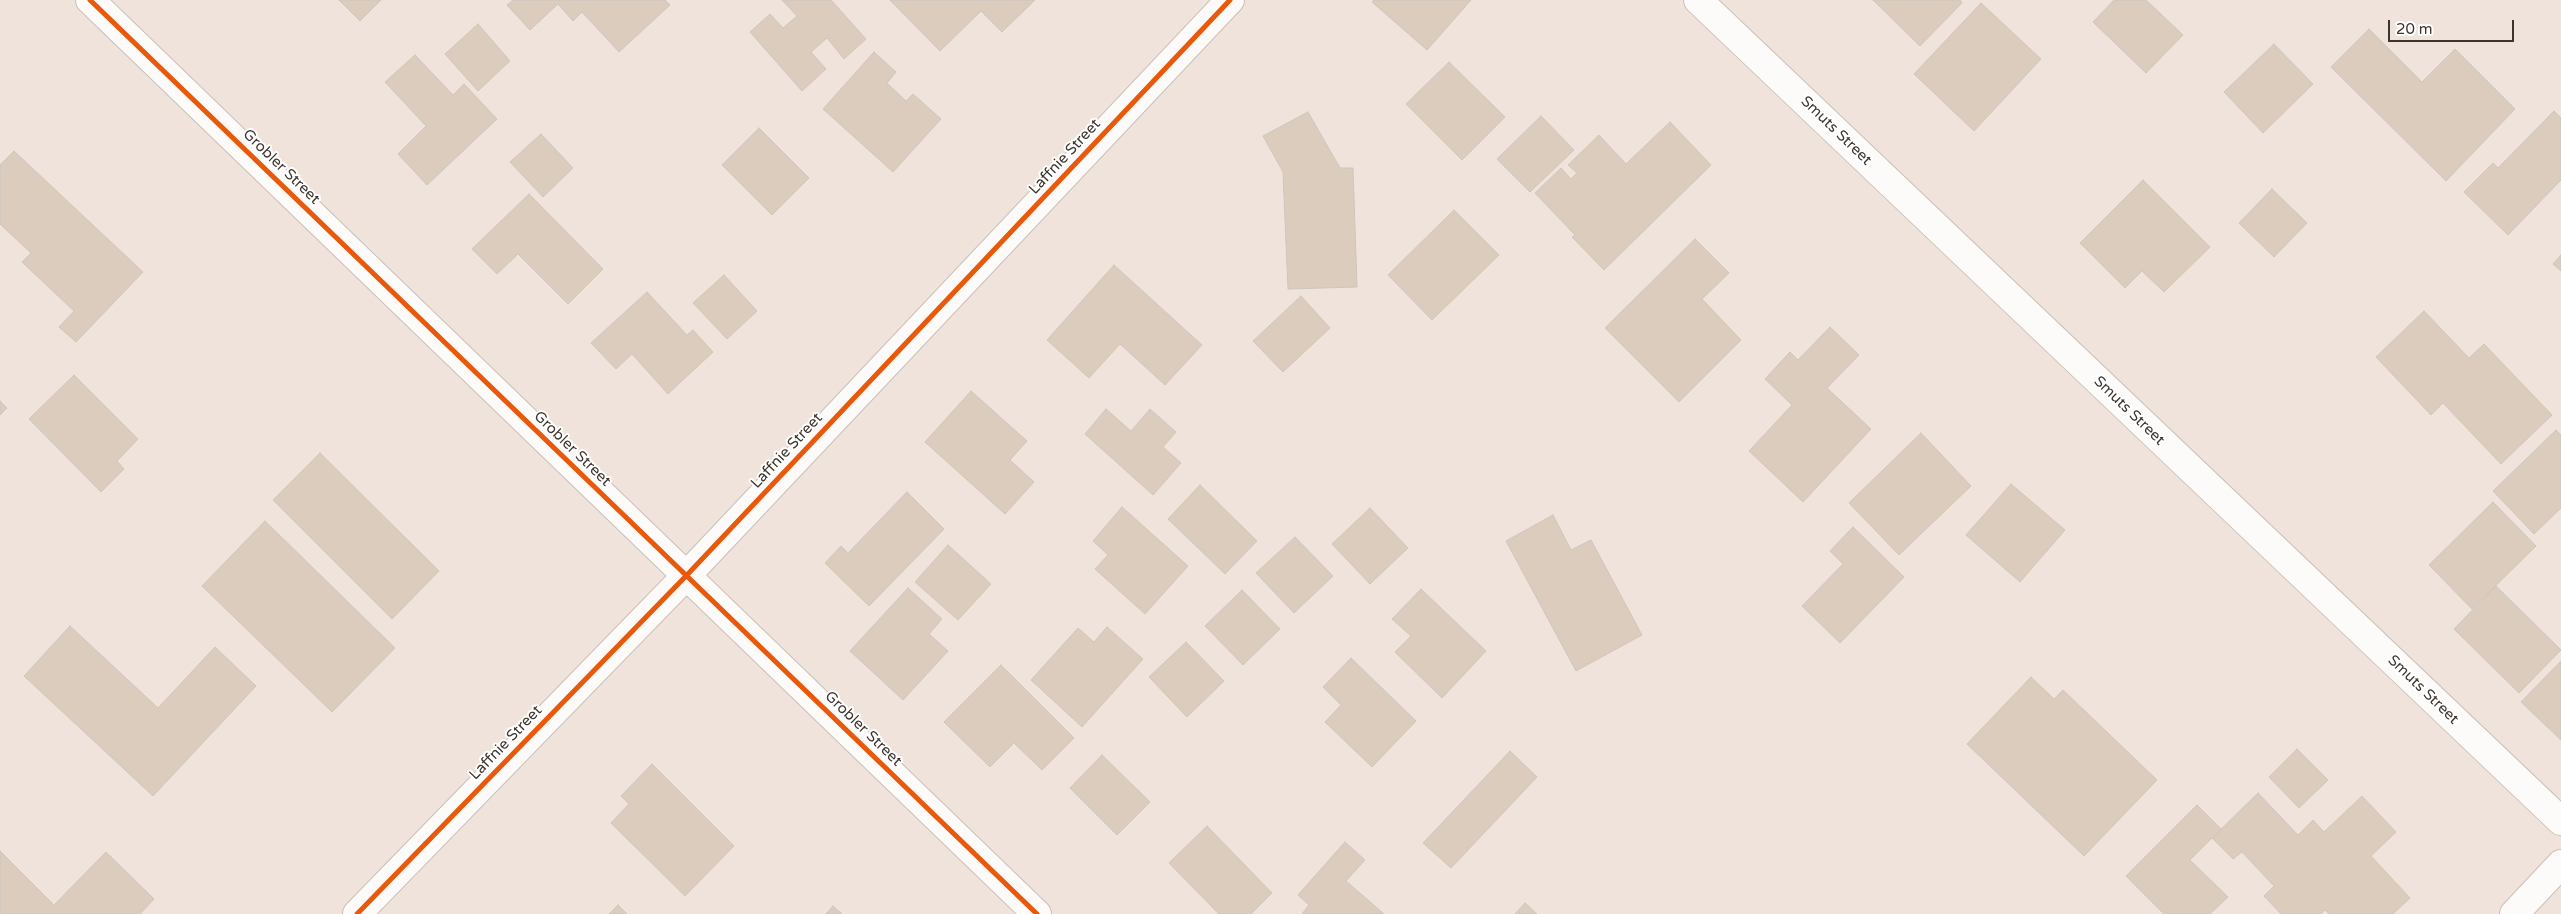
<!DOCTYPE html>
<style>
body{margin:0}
#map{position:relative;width:2561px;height:914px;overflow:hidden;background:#f0e3db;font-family:"Varela Round",sans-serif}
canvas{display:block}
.scale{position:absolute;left:2388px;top:20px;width:126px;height:22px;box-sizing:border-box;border:2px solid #3d342e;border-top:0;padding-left:6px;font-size:15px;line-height:18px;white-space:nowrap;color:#3d342e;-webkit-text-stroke:4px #fff;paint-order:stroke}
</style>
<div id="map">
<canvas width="2561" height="914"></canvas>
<div class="scale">20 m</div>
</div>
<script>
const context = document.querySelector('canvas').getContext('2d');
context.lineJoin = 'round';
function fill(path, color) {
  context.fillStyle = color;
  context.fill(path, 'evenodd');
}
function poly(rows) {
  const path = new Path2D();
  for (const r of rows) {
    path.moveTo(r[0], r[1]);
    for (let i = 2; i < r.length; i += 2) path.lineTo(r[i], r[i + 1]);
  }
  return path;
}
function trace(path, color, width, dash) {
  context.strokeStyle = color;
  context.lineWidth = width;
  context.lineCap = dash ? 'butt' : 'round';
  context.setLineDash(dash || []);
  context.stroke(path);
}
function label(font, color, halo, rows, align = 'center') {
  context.font = font + ' "Varela Round",sans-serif';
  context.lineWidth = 4;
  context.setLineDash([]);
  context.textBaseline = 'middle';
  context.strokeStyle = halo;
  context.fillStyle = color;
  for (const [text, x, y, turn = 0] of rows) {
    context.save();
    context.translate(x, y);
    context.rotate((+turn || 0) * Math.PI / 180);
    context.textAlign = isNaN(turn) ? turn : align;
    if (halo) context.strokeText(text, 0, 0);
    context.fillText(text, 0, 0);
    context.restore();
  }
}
const building = poly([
 [339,0,381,0,360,21,339,0],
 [513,0,665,0,670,5,619,52,582,12,573,21,558,4,530,30,507,5,513,0],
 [782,0,831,0,866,39,844,59,827,38,811,52,826,69,802,91,750,32,770,14,783,28,797,16,782,0],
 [890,0,1035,0,1002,32,981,11,940,51,890,0],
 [1374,0,1471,0,1427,50,1372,2,1374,0],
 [1873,0,1960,0,1962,3,1920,46,1873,0],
 [2114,0,2146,0,2183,35,2146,73,2093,22,2114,0],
 [1981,3,2041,59,1974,131,1914,74,1981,3],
 [478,24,510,61,478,91,445,54,478,24],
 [2369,29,2422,82,2455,49,2515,109,2446,181,2331,67,2369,29],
 [2274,44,2313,84,2263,133,2224,92,2274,44],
 [874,52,896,72,887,83,906,101,913,94,941,119,893,172,823,109,874,52],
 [415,55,453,95,464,84,497,119,427,185,398,154,426,126,385,82,415,55],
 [1449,62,1505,117,1462,160,1406,104,1449,62],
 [2554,111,2561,118,2561,180,2508,235,2464,192,2493,163,2498,168,2554,111],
 [1308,112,1340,168,1353,168,1357,287,1288,289,1283,172,1263,136,1308,112],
 [1541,116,1574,150,1530,192,1497,159,1541,116],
 [1670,122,1711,165,1604,270,1572,237,1575,235,1535,193,1561,168,1571,179,1577,173,1568,165,1599,135,1626,164,1670,122],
 [759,128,809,178,772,215,722,165,759,128],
 [541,134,573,168,543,197,510,162,541,134],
 [14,151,143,272,76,342,59,327,74,311,22,262,31,253,0,224,0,165,14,151],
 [2143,180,2210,247,2164,292,2142,271,2125,288,2080,243,2143,180],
 [2272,189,2307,223,2274,257,2239,223,2272,189],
 [529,194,603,269,568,304,518,254,497,274,472,249,529,194],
 [1454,210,1499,255,1432,320,1388,275,1454,210],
 [1695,239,1729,273,1702,299,1741,340,1679,402,1605,328,1695,239],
 [2561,255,2561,271,2553,264,2561,255],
 [1114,265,1202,345,1165,385,1120,344,1089,378,1047,340,1114,265],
 [724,275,757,311,727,339,693,303,724,275],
 [647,292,687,335,693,330,713,352,668,394,632,354,616,369,591,343,647,292],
 [1301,296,1330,328,1283,372,1253,341,1301,296],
 [2424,311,2469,358,2484,344,2552,415,2501,464,2443,403,2431,415,2376,357,2424,311],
 [1830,327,1859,355,1827,388,1871,429,1803,502,1749,451,1792,405,1765,379,1790,352,1798,360,1830,327],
 [74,375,138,439,117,461,124,469,101,492,29,419,74,375],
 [971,391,1027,441,1010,460,1034,482,1005,514,925,442,971,391],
 [0,401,7,408,0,415,0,401],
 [1106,409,1131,431,1150,409,1176,432,1163,447,1181,463,1153,495,1085,434,1106,409],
 [2556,430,2561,435,2561,508,2534,534,2493,491,2556,430],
 [1921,433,1971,486,1899,555,1849,503,1921,433],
 [320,453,439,571,392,619,273,500,320,453],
 [2011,484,2065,530,2020,582,1966,535,2011,484],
 [1200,485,1257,541,1225,574,1168,519,1200,485],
 [907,492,944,529,869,606,825,563,841,546,848,553,907,492],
 [2493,502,2536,546,2472,609,2429,565,2493,502],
 [1122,507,1188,566,1145,614,1095,569,1108,555,1093,541,1122,507],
 [1370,508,1408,548,1370,584,1332,544,1370,508],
 [1553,515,1571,550,1591,540,1642,635,1576,671,1506,541,1553,515],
 [265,521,395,648,332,712,202,586,265,521],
 [1853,527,1904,577,1840,643,1802,606,1843,564,1830,551,1853,527],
 [1295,537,1333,576,1294,613,1256,573,1295,537],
 [948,545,991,584,958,620,915,582,948,545],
 [2496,586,2561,650,2519,693,2454,629,2496,586],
 [908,588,942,619,929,634,948,651,903,700,850,651,908,588],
 [1421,589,1486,651,1442,698,1395,652,1411,636,1392,619,1421,589],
 [1242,590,1280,629,1243,665,1205,626,1242,590],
 [70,626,158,708,215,647,256,686,153,796,24,676,70,626],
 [1107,627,1143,659,1082,727,1031,680,1078,628,1094,642,1107,627],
 [1186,642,1224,681,1187,717,1149,677,1186,642],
 [1351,658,1416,721,1372,767,1325,722,1341,705,1323,687,1351,658],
 [2561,661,2561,740,2521,702,2561,661],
 [1001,665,1074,738,1042,770,1014,743,990,767,944,722,1001,665],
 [2031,677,2054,699,2063,690,2157,780,2084,856,1967,744,2031,677],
 [2297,749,2328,780,2299,808,2269,777,2297,749],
 [1510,751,1537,777,1451,868,1423,843,1510,751],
 [1102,755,1150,802,1117,835,1070,788,1102,755],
 [652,764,734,846,685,896,611,823,629,804,621,796,652,764],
 [2258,793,2298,835,2313,820,2324,832,2362,796,2396,832,2371,856,2410,898,2393,914,2329,914,2325,910,2321,914,2281,914,2264,896,2274,886,2242,852,2233,859,2212,838,2258,793],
 [2197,805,2221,829,2190,860,2228,897,2210,914,2164,914,2126,876,2197,805],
 [1207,826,1272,893,1251,914,1219,914,1169,863,1207,826],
 [1345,842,1365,860,1346,881,1384,914,1302,914,1309,905,1298,895,1345,842],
 [0,851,54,905,106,852,154,899,140,914,0,914,0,851],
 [1525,903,1537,914,1515,914,1525,903],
 [618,905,627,914,609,914,618,905],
 [833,906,842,914,826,914,833,906]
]);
fill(building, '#dbccbe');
trace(building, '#cec5bd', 1);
const minor = poly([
 [90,0,1037,914],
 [1698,0,2561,821],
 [357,914,686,576,1230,0],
 [2514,914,2561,864]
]);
trace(minor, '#cac0b9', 30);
trace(minor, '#fdfbfa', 28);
trace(poly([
 [90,0,1037,914],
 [357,914,686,576,1230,0]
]), '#e8590c', 5);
label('15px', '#3d342e', '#fff', [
 ["Smuts Street",1836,131,44],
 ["Laffnie Street",1065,157,-47],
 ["Grobler Street",281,167,44],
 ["Smuts Street",2129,411,44],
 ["Grobler Street",572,449,44],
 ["Laffnie Street",787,451,-47],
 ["Smuts Street",2423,690,44],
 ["Grobler Street",863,729,44],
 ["Laffnie Street",506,743,-46]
]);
</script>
